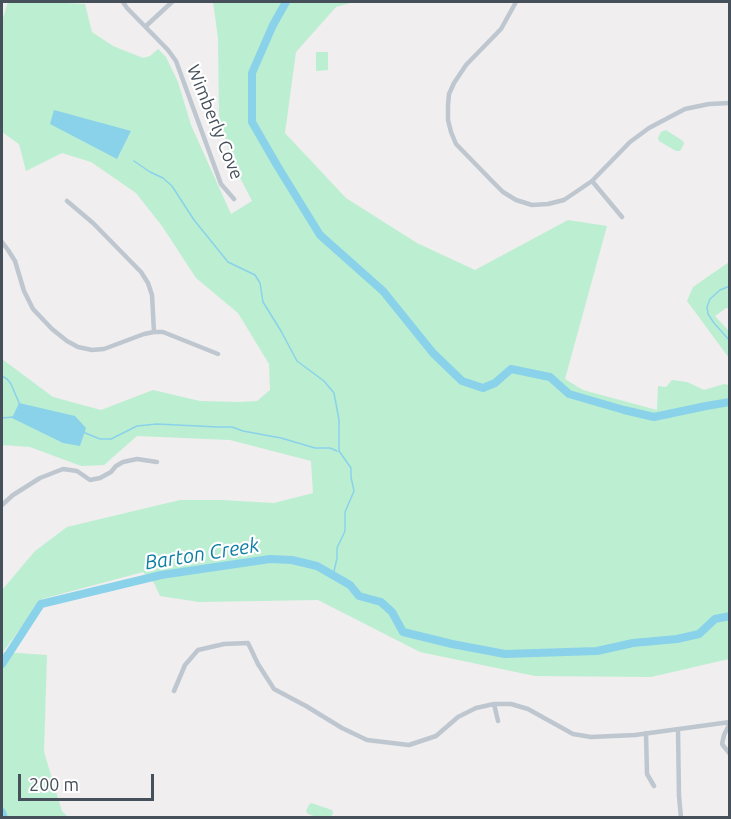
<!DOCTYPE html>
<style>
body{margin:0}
#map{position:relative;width:731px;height:819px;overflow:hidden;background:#f0eeee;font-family:Ubuntu,sans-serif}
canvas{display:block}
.frame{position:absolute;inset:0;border:3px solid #46505b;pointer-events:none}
.scale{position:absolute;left:18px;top:774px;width:136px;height:27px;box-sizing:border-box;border:3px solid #46505b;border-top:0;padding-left:8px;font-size:18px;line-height:21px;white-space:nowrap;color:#46505b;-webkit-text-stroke:4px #fff;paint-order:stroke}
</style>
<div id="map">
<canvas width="731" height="819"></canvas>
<div class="frame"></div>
<div class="scale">200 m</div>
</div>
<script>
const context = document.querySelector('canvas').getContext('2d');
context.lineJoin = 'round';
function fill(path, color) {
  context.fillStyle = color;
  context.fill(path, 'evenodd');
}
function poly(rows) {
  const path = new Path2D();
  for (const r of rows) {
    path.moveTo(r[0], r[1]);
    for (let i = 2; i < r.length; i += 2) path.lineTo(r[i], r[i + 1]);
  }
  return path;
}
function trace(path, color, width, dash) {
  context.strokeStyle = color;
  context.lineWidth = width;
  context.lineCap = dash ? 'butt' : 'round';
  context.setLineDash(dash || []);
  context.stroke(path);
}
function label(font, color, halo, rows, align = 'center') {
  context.font = font + ' Ubuntu,sans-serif';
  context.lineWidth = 4.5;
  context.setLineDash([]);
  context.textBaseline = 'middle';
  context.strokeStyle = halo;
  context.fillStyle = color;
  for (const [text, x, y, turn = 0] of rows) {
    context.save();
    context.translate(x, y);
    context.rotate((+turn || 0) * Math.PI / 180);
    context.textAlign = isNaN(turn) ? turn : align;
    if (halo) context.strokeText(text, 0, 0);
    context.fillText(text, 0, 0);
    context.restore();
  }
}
fill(poly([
 [8,2,46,2,85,4,92,32,113,46,143,58,150,56,158,49,166,57,178,82,191,125,231,214,252,201,232,162,219,116,218,38,213,2,354,2,336,7,296,52,285,133,346,198,417,243,475,270,568,220,607,226,565,379,583,390,657,410,658,386,666,387,672,380,687,382,704,390,724,384,729,385,729,659,651,677,535,676,420,652,318,600,199,602,160,596,154,583,143,572,42,599,3,652,47,655,44,752,62,811,68,817,2,817,2,590,35,551,67,527,180,500,221,500,274,503,313,493,311,461,230,440,137,436,104,465,81,466,30,447,2,445,2,359,53,397,101,410,153,390,200,401,239,402,257,401,270,390,269,364,238,313,196,278,162,226,136,193,91,162,62,153,26,171,19,144,2,132,2,21],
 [316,52,328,52,328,70,316,71],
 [666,130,683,141,684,144,680,151,676,151,659,141,658,138,661,132],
 [729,262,729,308,726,308,715,316,729,331,729,358,687,301,693,287],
 [311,803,332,810,333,813,331,817,317,817,308,814,306,811,309,805]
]), '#bceed2');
fill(poly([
 [54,110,131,131,117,159,50,124],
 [19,403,75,416,86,428,80,446,63,443,12,418]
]), '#8ad2ea');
trace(poly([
 [134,161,150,172,163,178,172,186,194,220,228,262,255,275,260,283,263,302,281,331,297,361,324,381,334,393,339,420,339,451,351,468,351,477,354,491,345,512,345,531,337,548,337,558,333,576],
 [730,286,720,290,710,299,707,307,708,314,714,323,730,341],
 [2,376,7,379,11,384,20,405],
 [2,418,13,417],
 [83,432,100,439,111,439,137,426,157,424,218,427,232,427,243,431,281,438,315,448,330,448,337,451]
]), '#8ad2ea', 1.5);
trace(poly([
 [286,2,273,25,252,73,252,122,278,167,320,235,383,291,433,353,462,381,483,388,495,383,511,369,550,377,569,394,624,410,654,417,706,406,730,402],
 [2,664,41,604,161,575,270,559,292,560,317,566,350,585,359,596,381,602,392,612,403,632,452,644,505,654,597,651,633,643,677,639,699,634,715,619,730,616],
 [2,812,4,818]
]), '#8ad2ea', 8);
trace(poly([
 [123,2,127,8,168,50,176,61,221,184,234,199],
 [516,2,501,29,466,65,454,83,449,94,448,105,448,120,451,132,456,144,491,180,503,192,516,200,532,205,548,204,564,200,592,181,630,142,649,128,685,109,709,104,730,103],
 [146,26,172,2],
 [592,181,622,217],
 [67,201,93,223,141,272,148,283,152,295,154,332],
 [2,242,8,250,15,261,24,291,33,309,52,329,67,341,78,347,92,350,104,349,144,334,154,332,163,332,218,354],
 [2,505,13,495,40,478,63,469,77,471,90,480,100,478,111,472,116,466,123,462,137,459,157,462],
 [174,691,185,665,198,650,224,644,248,643,258,664,274,689,306,706,342,728,367,740,409,745,436,736,458,717,476,708,494,704,511,704,528,709,573,734,591,737,635,735,730,722],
 [494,704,498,721],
 [730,723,724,735,722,744,730,754],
 [678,730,679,796,681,818],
 [646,733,647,774,654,786]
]), '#bec7d0', 4.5);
label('18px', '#46505b', '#fff', [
 ["Wimberly Cove",215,122,68]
]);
label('italic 20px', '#0e7fa6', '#fff', [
 ["Barton Creek",202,554,-9]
]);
</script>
